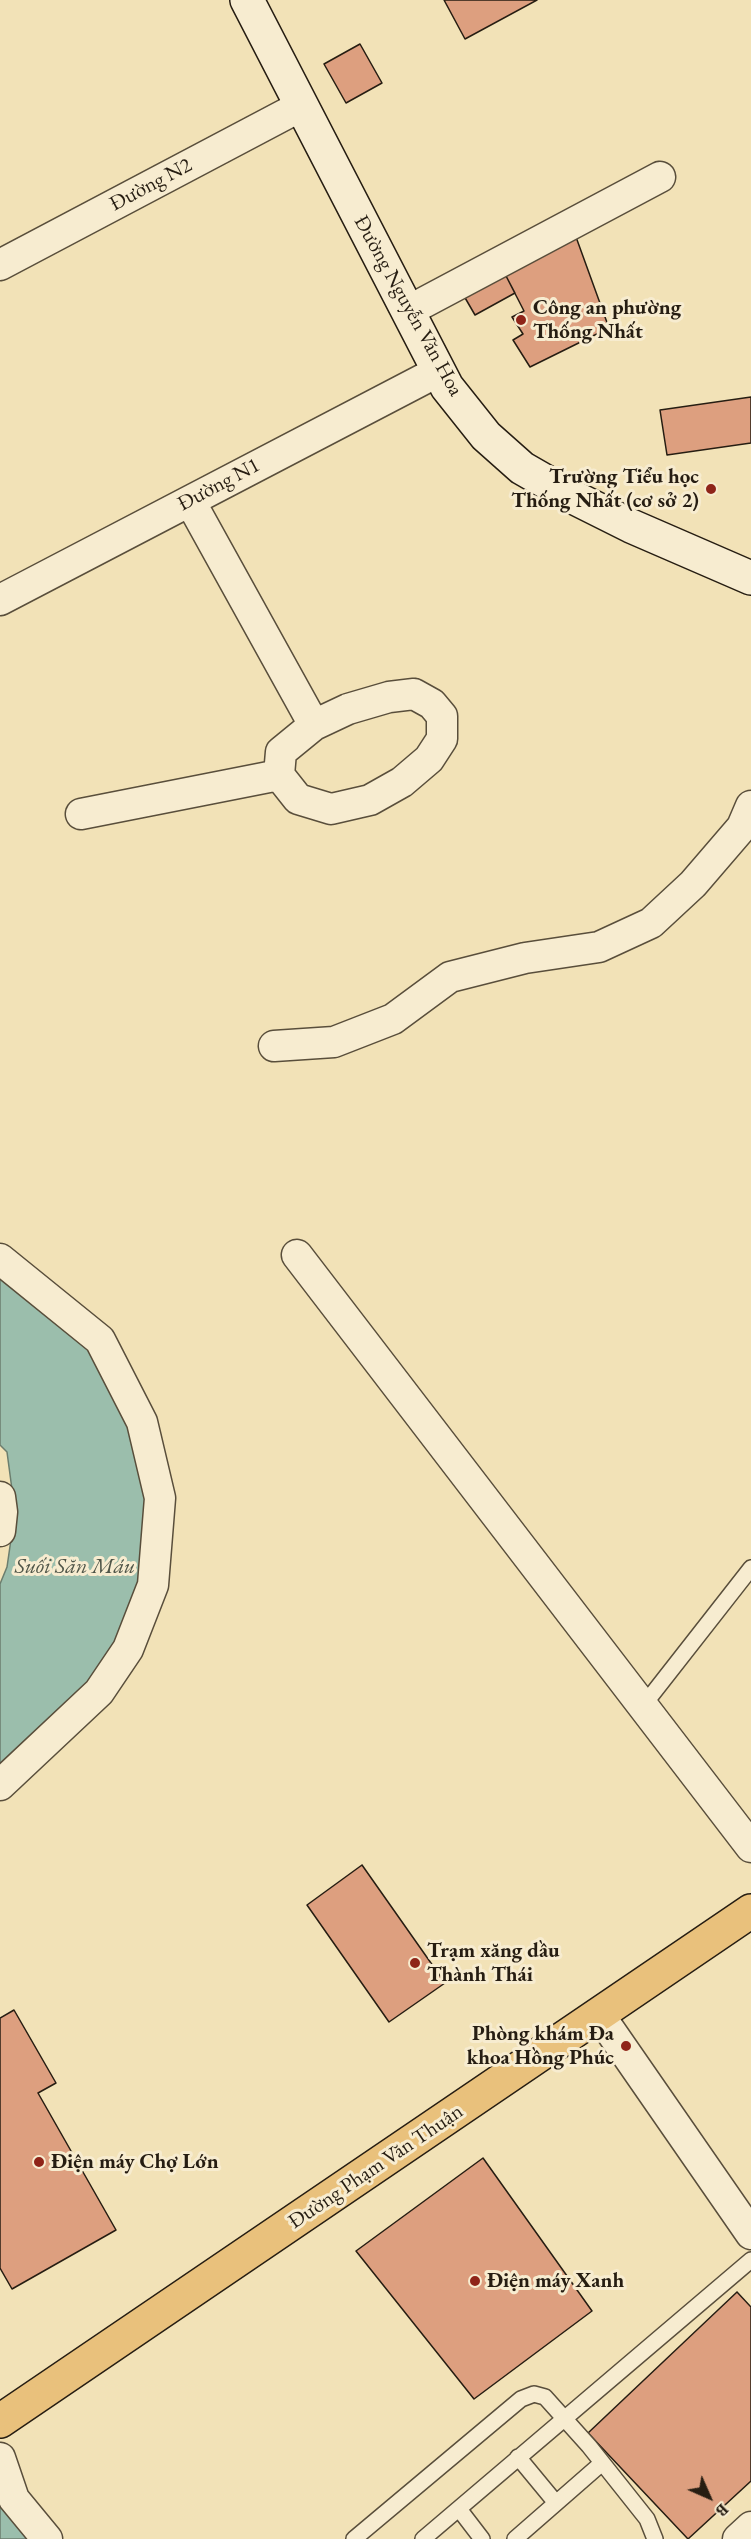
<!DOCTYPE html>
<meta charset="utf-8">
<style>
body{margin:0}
#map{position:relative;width:751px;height:2539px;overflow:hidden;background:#f2e2b7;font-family:"EB Garamond",serif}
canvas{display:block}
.north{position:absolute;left:679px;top:2467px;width:60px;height:60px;-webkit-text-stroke:4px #f7ecd0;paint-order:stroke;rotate:135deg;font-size:16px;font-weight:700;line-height:24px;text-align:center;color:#261d12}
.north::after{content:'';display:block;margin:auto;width:21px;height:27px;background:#261d12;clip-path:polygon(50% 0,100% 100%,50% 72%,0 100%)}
</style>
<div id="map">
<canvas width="751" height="2539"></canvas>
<div class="north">B</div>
</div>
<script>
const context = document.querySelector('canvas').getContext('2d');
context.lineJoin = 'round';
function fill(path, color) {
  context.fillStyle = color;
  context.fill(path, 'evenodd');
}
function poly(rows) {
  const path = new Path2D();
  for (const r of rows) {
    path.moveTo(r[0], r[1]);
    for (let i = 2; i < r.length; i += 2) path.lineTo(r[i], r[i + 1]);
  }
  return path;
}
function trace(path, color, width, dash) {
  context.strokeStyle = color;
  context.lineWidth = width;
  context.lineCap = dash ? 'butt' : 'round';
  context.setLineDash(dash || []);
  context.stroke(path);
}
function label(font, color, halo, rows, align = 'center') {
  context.font = font + ' "EB Garamond",serif';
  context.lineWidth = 6;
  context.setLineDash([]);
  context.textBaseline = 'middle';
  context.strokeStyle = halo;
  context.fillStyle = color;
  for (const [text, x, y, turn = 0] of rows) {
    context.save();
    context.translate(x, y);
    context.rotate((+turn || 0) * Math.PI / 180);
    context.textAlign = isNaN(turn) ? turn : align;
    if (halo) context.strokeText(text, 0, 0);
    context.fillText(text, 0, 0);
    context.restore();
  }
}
const water = poly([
 [0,1275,90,1348,130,1427,147,1498,141,1583,115,1645,90,1683,0,1768,0,1584,7,1567,15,1512,7,1452,0,1445,0,1275],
 [0,2498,31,2539,0,2539,0,2498]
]);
fill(water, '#9bbeac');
trace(water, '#6c7e6e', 1.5);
const building = poly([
 [444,0,537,0,465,39,444,0],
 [360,44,382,83,346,103,324,64,360,44],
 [576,237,609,328,530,367,513,340,523,334,512,317,524,311,505,274,576,237],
 [505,274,515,293,475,315,464,296,505,274],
 [751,397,751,443,667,455,660,410,751,397],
 [362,1865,445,1983,389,2022,307,1905,362,1865],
 [14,2010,56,2083,38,2093,116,2230,12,2289,0,2268,0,2018,14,2010],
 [483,2158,592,2311,474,2399,356,2251,483,2158],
 [737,2292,751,2307,751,2481,688,2539,588,2433,737,2292]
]);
fill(building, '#dd9f7f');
trace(building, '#261d12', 1.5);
const lane = poly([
 [643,1706,751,1568],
 [518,2457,556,2503],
 [459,2509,482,2539],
 [354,2539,521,2399,534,2394,545,2397,589,2446,647,2519,655,2539],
 [423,2539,751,2260],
 [515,2539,602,2463]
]);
const street = poly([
 [0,265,301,106],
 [408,311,660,177],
 [190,501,314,725],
 [0,600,439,371],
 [414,694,432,704,442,716,442,739,429,759,402,782,370,800,331,809,298,799,279,775,281,752,314,725,348,709,389,697,414,694],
 [81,814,279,775],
 [274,1046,334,1042,393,1019,450,977,525,958,599,947,651,923,693,884,742,827,751,806],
 [297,1255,751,1847],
 [0,1259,100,1340,142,1422,160,1498,153,1585,128,1649,99,1692,0,1785],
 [0,1497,2,1512,0,1531],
 [600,2016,751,2234],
 [0,2458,14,2499,47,2539],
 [738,2539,751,2527]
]);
const secondary = poly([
 [247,0,447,387,486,436,522,468,569,495,631,526,751,578]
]);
const primary = poly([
 [0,2421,751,1911]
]);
trace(lane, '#594e3b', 18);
trace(street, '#594e3b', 33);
trace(secondary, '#261d12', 36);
trace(primary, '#261d12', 36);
trace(lane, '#f7ecd0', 15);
trace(street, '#f7ecd0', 30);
trace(secondary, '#f7ecd0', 33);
trace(primary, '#e9c17c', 33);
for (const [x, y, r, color] of [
 [521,320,6,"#8f2418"],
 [711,489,6,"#8f2418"],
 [415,1963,6,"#8f2418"],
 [626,2046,6,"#8f2418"],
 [39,2162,6,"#8f2418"],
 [475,2281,6,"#8f2418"]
]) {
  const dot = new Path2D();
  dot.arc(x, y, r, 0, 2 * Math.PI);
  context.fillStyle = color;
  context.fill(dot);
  trace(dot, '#f7ecd0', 2);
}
label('21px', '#261d12', '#f7ecd0', [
 ["Đường N2",151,185,-28],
 ["Đường Nguyễn Văn Hoa",408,306,61],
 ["Đường N1",219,485,-28],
 ["Đường Phạm Văn Thuận",376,2167,-34]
]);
label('bold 21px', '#261d12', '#f7ecd0', [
 ["Công an phường",533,308],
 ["Thống Nhất",533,332],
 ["Trường Tiểu học",699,477,"right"],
 ["Thống Nhất (cơ sở 2)",699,501,"right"],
 ["Trạm xăng dầu",427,1951],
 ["Thành Thái",427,1975],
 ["Phòng khám Đa",614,2034,"right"],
 ["khoa Hồng Phúc",614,2058,"right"],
 ["Điện máy Chợ Lớn",51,2162],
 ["Điện máy Xanh",487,2281]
], 'left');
label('italic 22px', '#4f5548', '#f7ecd0', [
 ["Suối Săn Máu",75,1567]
]);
</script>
